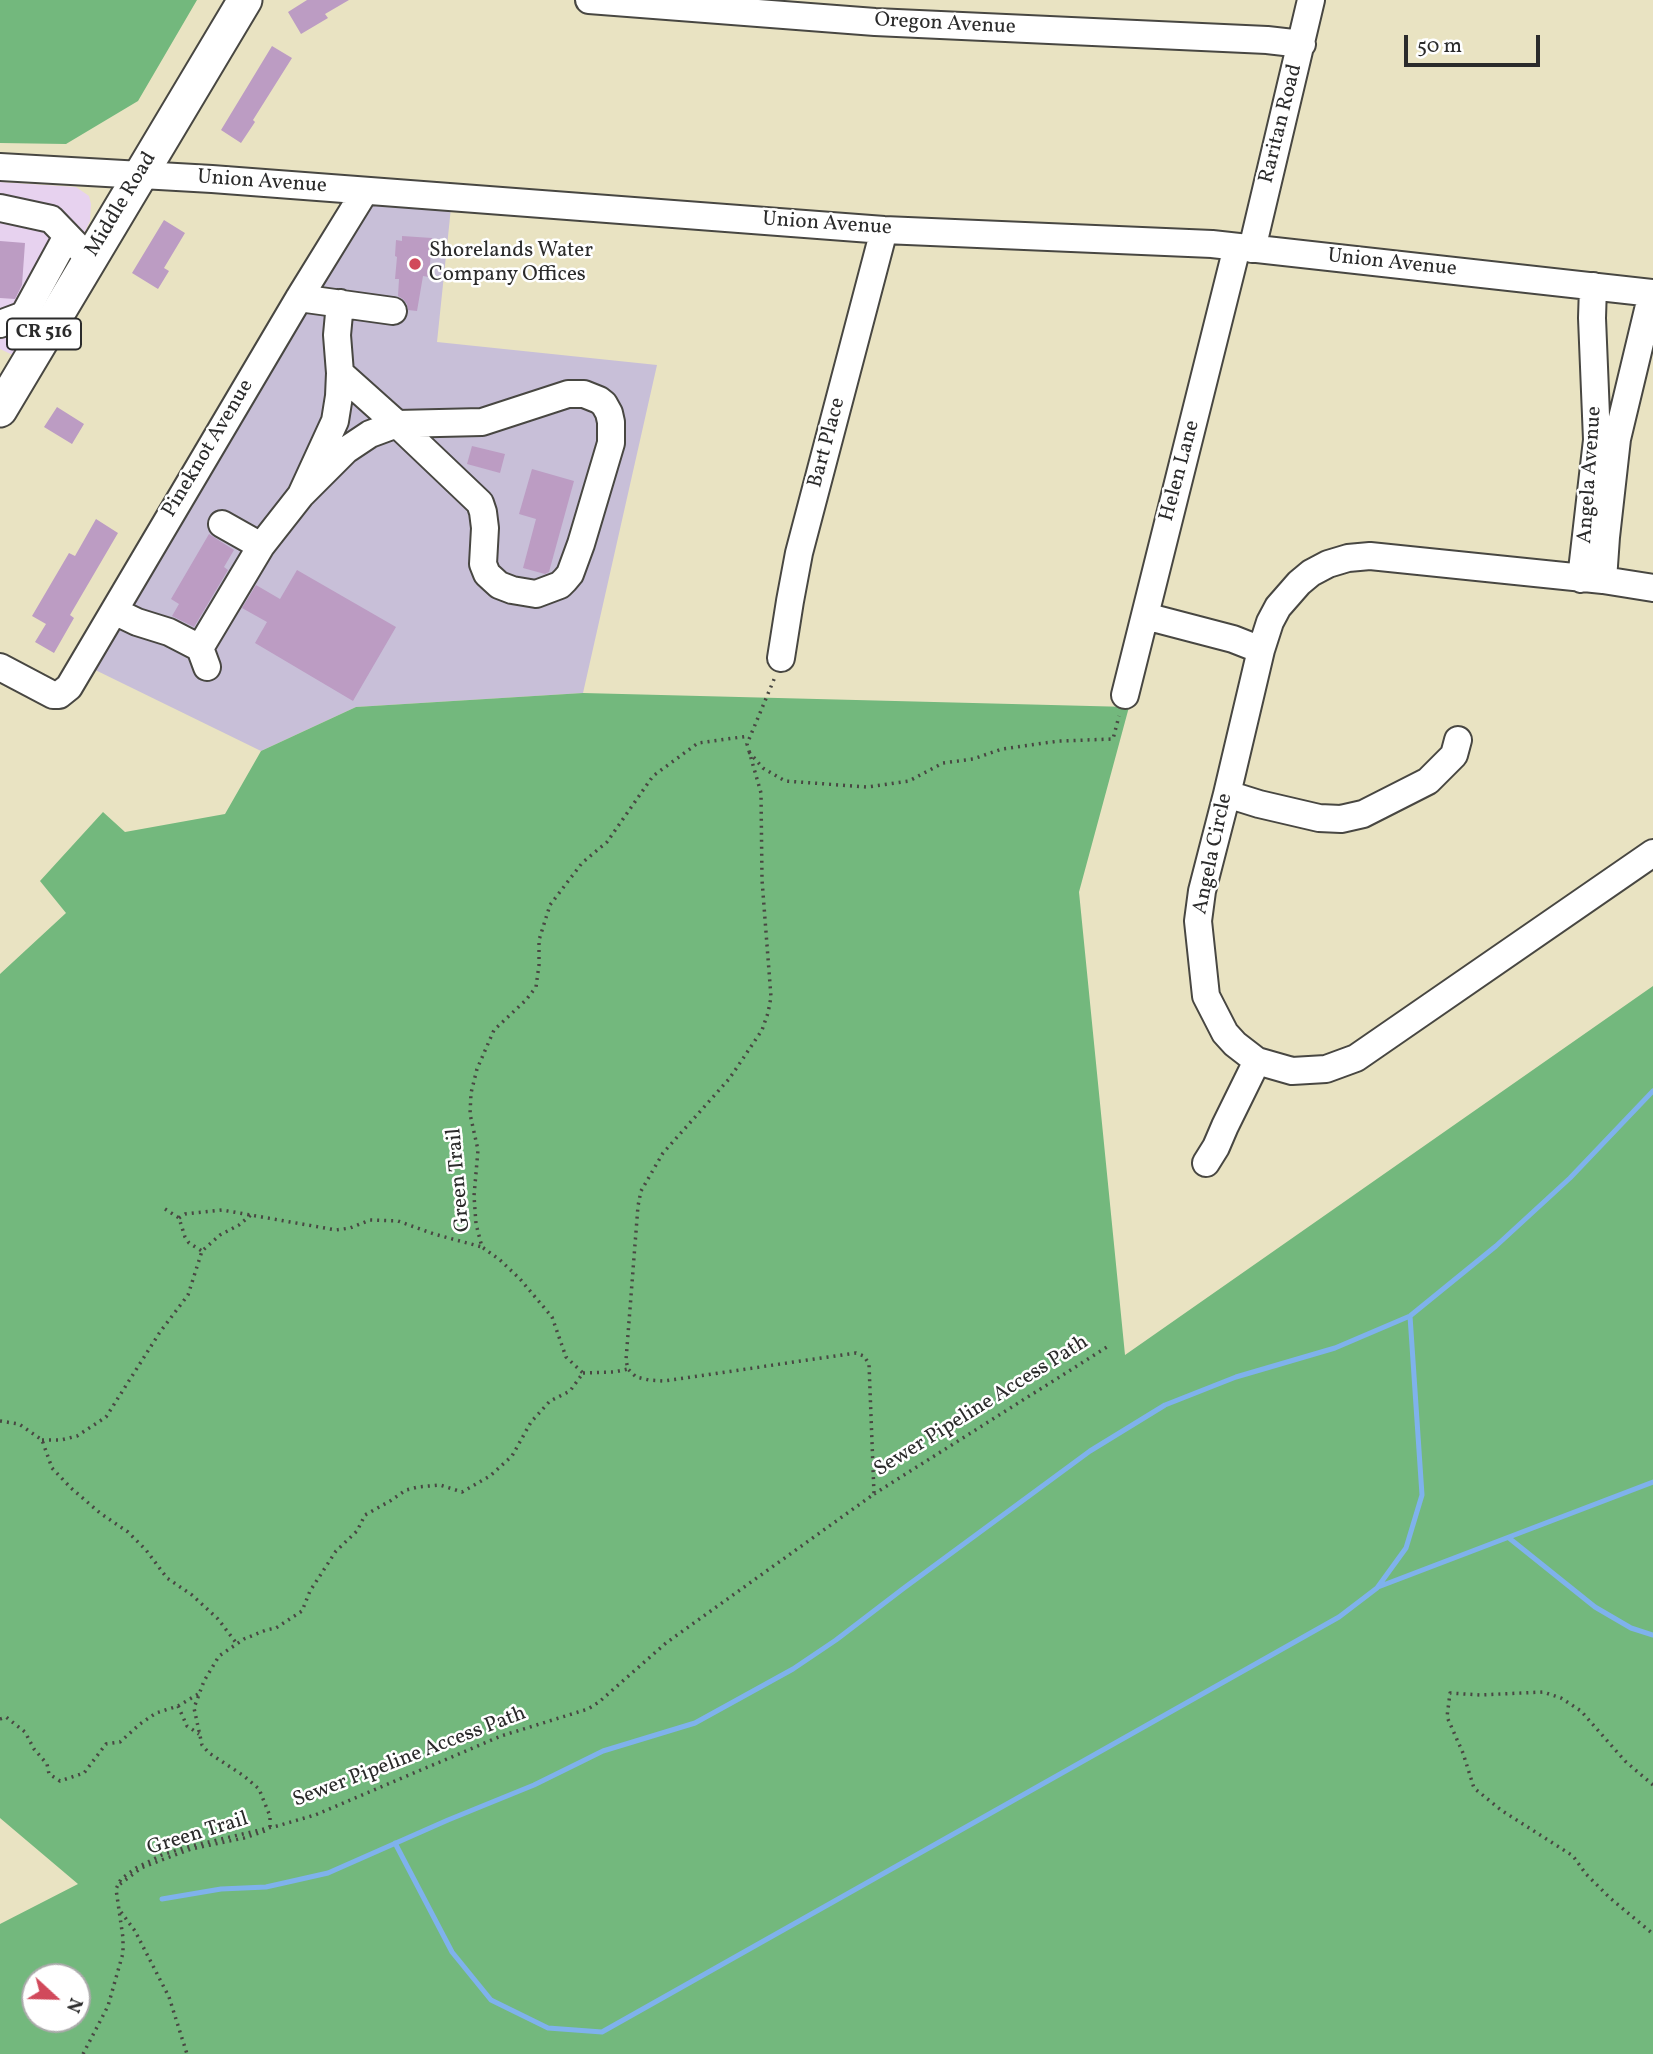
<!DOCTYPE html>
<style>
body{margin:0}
#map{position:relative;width:1653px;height:2054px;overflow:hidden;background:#e9e3c2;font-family:Vollkorn,serif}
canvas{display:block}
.north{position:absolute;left:21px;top:1963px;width:70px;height:70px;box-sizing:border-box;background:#fff;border:2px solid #aaa;border-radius:50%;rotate:112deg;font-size:19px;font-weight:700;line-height:28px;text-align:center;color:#2b2b2b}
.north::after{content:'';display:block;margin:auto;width:24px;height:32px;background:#d1495b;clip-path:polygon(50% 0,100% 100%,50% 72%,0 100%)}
.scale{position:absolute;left:1404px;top:35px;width:136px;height:32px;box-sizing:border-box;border:4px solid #2b2b2b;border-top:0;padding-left:9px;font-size:21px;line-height:24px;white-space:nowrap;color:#2b2b2b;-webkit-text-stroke:5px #fff;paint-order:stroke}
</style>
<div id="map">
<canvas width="1653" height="2054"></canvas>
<div class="north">N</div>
<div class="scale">50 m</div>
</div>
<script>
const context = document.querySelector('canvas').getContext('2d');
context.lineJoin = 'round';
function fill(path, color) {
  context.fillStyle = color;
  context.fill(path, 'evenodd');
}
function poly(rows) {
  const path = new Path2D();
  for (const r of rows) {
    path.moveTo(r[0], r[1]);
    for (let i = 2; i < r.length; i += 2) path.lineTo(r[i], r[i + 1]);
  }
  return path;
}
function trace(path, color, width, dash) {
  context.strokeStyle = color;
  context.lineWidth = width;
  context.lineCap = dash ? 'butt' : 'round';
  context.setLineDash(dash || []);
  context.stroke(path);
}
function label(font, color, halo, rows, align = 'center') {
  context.font = font + ' Vollkorn,serif';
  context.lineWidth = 5;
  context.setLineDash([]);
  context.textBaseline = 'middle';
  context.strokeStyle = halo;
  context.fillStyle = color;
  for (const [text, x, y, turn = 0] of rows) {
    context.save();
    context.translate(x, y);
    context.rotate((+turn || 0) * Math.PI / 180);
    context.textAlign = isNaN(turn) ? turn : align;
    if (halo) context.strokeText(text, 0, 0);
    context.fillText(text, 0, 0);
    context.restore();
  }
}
fill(poly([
 [0,182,76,187,89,196,91,204,90,221,69,265,15,356,0,349]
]), '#e7d2ef');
fill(poly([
 [363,192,452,198,437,342,657,365,583,693,356,707,261,751,83,664]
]), '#c8bfd8');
fill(poly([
 [0,0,197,0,138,101,66,144,0,143],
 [583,693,1129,707,1079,892,1125,1355,1653,986,1653,2054,0,2054,0,1924,78,1884,0,1818,0,974,66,913,40,881,103,812,125,832,225,814,261,751,356,707],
 [35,1977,77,1977,77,2019,35,2019]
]), '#73b87d');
trace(poly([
 [1509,1538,1595,1607,1631,1628,1653,1635],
 [1378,1587,1653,1482],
 [395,1843,452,1952,491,2000,548,2028,602,2032,1339,1617,1377,1588,1406,1548,1422,1495,1410,1316],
 [162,1899,221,1889,266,1887,328,1873,448,1820,534,1785,603,1751,695,1723,793,1669,836,1640,904,1588,1090,1451,1165,1405,1236,1377,1335,1348,1410,1316,1496,1246,1570,1178,1653,1091]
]), '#7fb2ec', 5);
fill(poly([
 [307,0,349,0,325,14,328,18,301,34,288,12],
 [272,46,292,58,253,120,255,122,241,143,221,130],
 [164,220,185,233,164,268,169,271,158,289,132,273],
 [402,236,432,238,429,277,423,276,417,311,408,310,407,304,403,299,398,296,399,279,395,279,397,257,395,256,396,240,402,241],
 [0,241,25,243,22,285,15,299,0,298],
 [57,407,84,424,72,444,44,427],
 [472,446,505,454,500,473,467,464],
 [532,469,574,481,549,572,545,574,523,568,536,519,519,514],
 [96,519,118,533,70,615,74,618,54,653,35,642,46,624,32,616,69,553,75,556],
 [209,534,234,550,224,567,228,570,194,627,172,616,179,604,171,599],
 [297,570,396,627,353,701,255,643,267,622,242,608,256,585,280,599]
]), '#bc9cc3');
const minor = poly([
 [589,0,875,22,1267,40,1302,44],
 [0,167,212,179,884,230,1212,244,1653,293],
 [0,208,51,219,79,248],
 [1252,249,1311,0],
 [299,298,393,311],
 [0,324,24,315,67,236],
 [301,495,346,450,370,434,397,424,482,422,568,394,584,394,599,400,604,404,609,413,611,422,611,443,581,544,570,574,565,580,560,585,536,594,512,590,499,585,487,574,483,564,485,528,483,512,480,503,397,424,340,373,337,335,340,303],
 [222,524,261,546],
 [1581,579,1597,440,1592,318,1593,286],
 [1603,580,1606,537,1617,439,1652,293],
 [1653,588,1603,580,1370,556,1348,558,1328,564,1311,573,1299,583,1278,607,1270,622,1261,650,1227,794,1202,891,1198,921,1206,996,1225,1033,1235,1044,1257,1061,1292,1071,1326,1069,1356,1058,1653,853],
 [114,611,137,622,169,632,200,648],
 [1145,616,1233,639,1261,650],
 [781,658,790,601,799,553,884,230],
 [0,667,53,695,59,695,69,687,299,298,365,191],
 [207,667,200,648,261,546,301,495,335,421,339,396,340,373],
 [1125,695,1237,247],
 [1227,794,1259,804,1319,818,1341,819,1363,814,1428,781,1454,755,1458,740],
 [1206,1163,1216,1147,1225,1126,1257,1061]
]);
const major = poly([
 [0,410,245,0]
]);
trace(minor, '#484742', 30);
trace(major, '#484742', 37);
trace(poly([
 [749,752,763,768,785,781,867,787,909,781,943,763,973,759,1002,749,1059,741,1113,739,1119,716],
 [165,1209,179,1218,185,1237,189,1243,202,1251],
 [179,1218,185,1214,222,1210,336,1230,350,1228,370,1220,398,1221,434,1234,482,1247],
 [583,1373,614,1372,628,1369],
 [0,1421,19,1424,42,1440,52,1468,71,1488,100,1513,128,1532,146,1550,167,1578,192,1595,218,1619,237,1644],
 [42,1440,61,1440,77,1436,106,1417,160,1332,188,1295,202,1251,220,1235,239,1225,252,1214],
 [874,1494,1107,1347],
 [178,1706,200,1693],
 [0,1719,6,1717,25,1732,34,1749,47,1764,49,1774,60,1781,84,1773,106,1744,120,1742,140,1724,156,1713,178,1706,187,1726,199,1734],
 [1653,1785,1625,1761,1581,1711,1561,1698,1543,1692,1480,1695,1450,1693,1447,1717,1463,1753,1474,1788,1501,1810,1573,1856,1586,1874,1610,1898,1653,1934],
 [270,1827,270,1816,259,1789,244,1776,209,1753,202,1745,194,1708,204,1681,219,1656,244,1639,266,1630,276,1628,302,1611,310,1591,336,1551,357,1531,365,1515,390,1501,406,1490,418,1487,440,1485,462,1492,490,1476,512,1456,531,1422,550,1401,570,1391,583,1373,566,1357,552,1317,520,1279,500,1260,482,1247,476,1224,474,1196,478,1150,470,1114,471,1093,477,1069,494,1030,526,1000,536,987,539,965,539,940,550,905,582,863,607,842,653,776,698,743,749,736],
 [120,1884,141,1868,164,1859,191,1849,244,1838,265,1831],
 [121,1912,135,1931,169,1997,187,2054],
 [83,2054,108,2006,123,1953,123,1938,116,1889,121,1879,136,1868,162,1855,187,1847,277,1826,315,1815,501,1736,588,1709,599,1702,666,1643,874,1494,869,1364,864,1356,856,1353,664,1381,649,1380,636,1377,628,1369,626,1360,638,1206,641,1191,663,1153,729,1079,742,1060,762,1030,768,1013,771,997,762,880,761,793,747,744,775,677]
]), '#484742', 3.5, [2, 5]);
trace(minor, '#fff', 26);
trace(major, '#fff', 33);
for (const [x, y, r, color] of [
 [415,264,7,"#d1495b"]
]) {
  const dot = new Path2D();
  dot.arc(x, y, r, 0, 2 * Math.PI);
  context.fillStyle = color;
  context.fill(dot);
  trace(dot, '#fff', 2.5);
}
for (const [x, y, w] of [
 [44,334,74]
]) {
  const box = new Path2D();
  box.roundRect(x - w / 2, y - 15.5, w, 31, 5);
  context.fillStyle = '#fff';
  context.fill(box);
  trace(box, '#2b2b2b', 2);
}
label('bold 19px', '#2b2b2b', null, [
 ["CR 516",44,334]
]);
label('21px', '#2b2b2b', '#fff', [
 ["Oregon Avenue",945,25,3],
 ["Raritan Road",1282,124,-76],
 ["Union Avenue",262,183,4],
 ["Middle Road",122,205,-59],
 ["Union Avenue",827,225,4],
 ["Union Avenue",1392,264,6],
 ["Bart Place",828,443,-75],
 ["Pineknot Avenue",209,449,-59],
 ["Helen Lane",1181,471,-75],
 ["Angela Avenue",1591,475,-86],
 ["Angela Circle",1214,854,-78],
 ["Green Trail",460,1180,-95],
 ["Sewer Pipeline Access Path",982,1407,-32],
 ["Sewer Pipeline Access Path",410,1758,-21],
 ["Green Trail",198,1835,-17]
]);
label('21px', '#2b2b2b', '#fff', [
 ["Shorelands Water",429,252],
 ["Company Offices",429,276]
], 'left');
</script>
